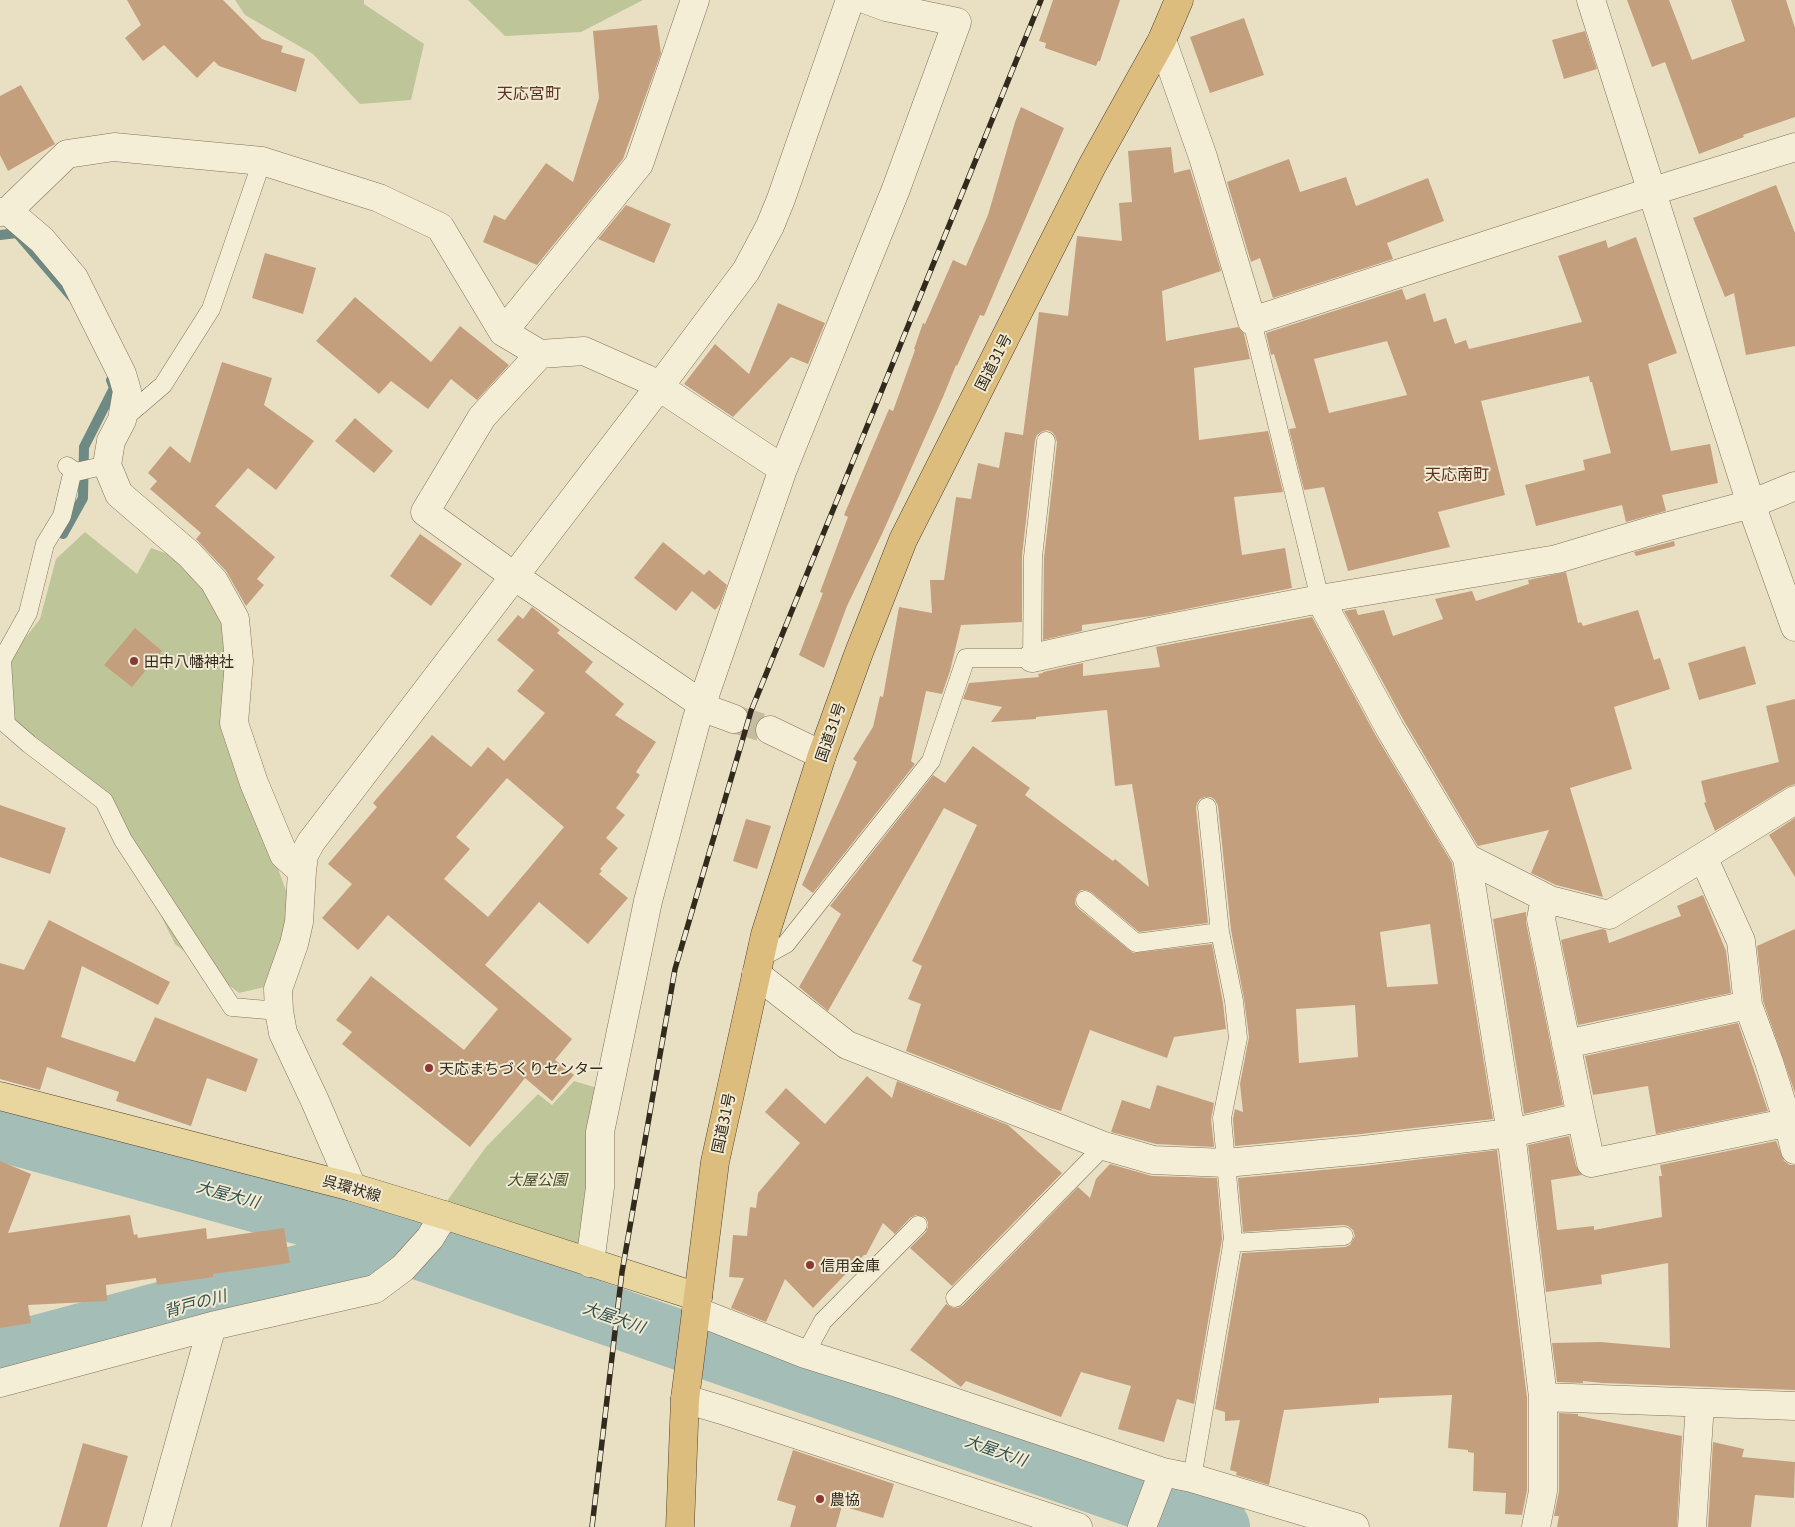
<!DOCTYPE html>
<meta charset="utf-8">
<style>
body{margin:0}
canvas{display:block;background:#e9e0c3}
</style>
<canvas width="1795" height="1527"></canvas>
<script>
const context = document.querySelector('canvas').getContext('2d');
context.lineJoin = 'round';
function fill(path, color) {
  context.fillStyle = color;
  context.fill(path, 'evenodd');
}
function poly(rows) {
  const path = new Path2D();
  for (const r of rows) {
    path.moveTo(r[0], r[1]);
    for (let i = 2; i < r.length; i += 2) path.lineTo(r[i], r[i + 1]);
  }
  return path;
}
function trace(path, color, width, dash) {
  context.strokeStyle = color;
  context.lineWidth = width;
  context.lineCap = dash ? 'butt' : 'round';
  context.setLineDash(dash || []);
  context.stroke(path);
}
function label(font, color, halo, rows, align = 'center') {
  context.font = font + ' Georgia,"Noto Sans JP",serif';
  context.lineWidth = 4;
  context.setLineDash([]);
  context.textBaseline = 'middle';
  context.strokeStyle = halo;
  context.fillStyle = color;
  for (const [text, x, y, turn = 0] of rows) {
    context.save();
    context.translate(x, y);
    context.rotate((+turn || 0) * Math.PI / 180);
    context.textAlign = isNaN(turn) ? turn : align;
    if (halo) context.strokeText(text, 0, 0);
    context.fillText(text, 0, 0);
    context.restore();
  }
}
fill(poly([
 [235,0,364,0,364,4,424,44,411,100,360,104,313,54,245,15],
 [468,0,643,0,581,32,505,36],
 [85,532,137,574,151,548,182,559,220,612,227,675,226,728,288,896,290,981,239,993,175,944,98,789,29,744,0,695,11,656,40,619,56,559],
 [574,1081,604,1090,588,1257,454,1213,447,1201,486,1147,538,1094,552,1105]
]), '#bec699');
trace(poly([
 [0,235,17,233,72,297],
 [63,534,83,498,84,447,114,388,111,380]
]), '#6d8a84', 10);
trace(poly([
 [0,1131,385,1238,1220,1527],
 [0,1355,329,1267,385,1238]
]), '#a5bdb7', 60);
fill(poly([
 [127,0,223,0,262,39,283,46,281,52,305,59,296,92,219,66,214,61,197,78,164,45,143,61,125,38,141,25],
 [1053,0,1120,0,1100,61,1098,61,1096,66,1045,48,1046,43,1039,41],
 [1627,0,1669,0,1692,60,1745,41,1731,0,1786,0,1795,28,1795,117,1743,135,1744,137,1699,154,1665,62,1652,67],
 [1244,18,1264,75,1210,93,1190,37],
 [657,25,661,53,623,159,537,265,483,242,494,215,505,220,546,163,573,182,599,98,593,31],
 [1585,31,1597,69,1564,79,1552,40],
 [21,85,55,144,8,171,0,155,0,96],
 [1021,107,1064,128,984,316,980,315,957,366,956,365,943,397,882,534,847,606,824,668,799,655,823,593,820,592,848,517,844,515,889,409,893,411,915,350,914,349,923,323,925,324,953,260,966,266,988,215,1015,122],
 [1171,147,1174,173,1190,169,1221,271,1162,291,1166,341,1238,327,1244,334,1250,359,1194,368,1199,440,1268,431,1283,492,1234,497,1242,555,1285,548,1292,588,1151,616,1082,625,1082,631,1043,640,1044,558,1057,442,1055,436,1052,432,1047,430,1041,432,1037,435,1035,440,1022,556,1022,622,961,625,950,671,942,694,926,691,911,761,915,764,813,893,802,885,857,762,853,759,873,727,880,696,883,697,899,607,932,613,930,580,944,580,956,497,971,499,978,463,999,468,1005,432,1023,435,1039,312,1068,316,1077,236,1122,241,1119,203,1132,202,1128,151],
 [1289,159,1300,192,1346,177,1356,206,1428,178,1444,221,1387,243,1393,259,1273,298,1260,258,1251,262,1227,182],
 [1776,185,1795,233,1795,346,1746,355,1734,293,1725,297,1693,218],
 [626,205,671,224,654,263,598,239],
 [1636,237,1677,353,1648,364,1671,451,1710,444,1718,483,1662,495,1666,511,1626,522,1622,505,1536,526,1525,485,1585,470,1583,460,1611,453,1592,382,1590,382,1589,376,1481,401,1505,495,1438,512,1450,547,1348,571,1324,487,1304,490,1289,429,1296,428,1277,364,1274,354,1271,355,1266,333,1402,289,1406,300,1425,293,1434,322,1446,318,1455,344,1466,340,1469,349,1582,322,1558,256,1606,240,1608,248],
 [1387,341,1407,395,1329,413,1314,359],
 [265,253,316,268,303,314,252,298],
 [355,297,431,362,460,326,509,365,477,400,451,379,428,409,391,381,379,394,316,341],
 [778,303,825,323,808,364,791,357,733,417,684,384,715,344,749,374],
 [222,362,272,378,264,405,314,441,276,490,248,468,215,506,275,557,257,579,264,585,246,606,226,571,196,539,201,533,150,489,157,481,148,473,170,446,190,463],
 [355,418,393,451,374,473,335,441],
 [420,534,462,564,431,606,390,576],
 [1674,541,1675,546,1636,556,1634,552],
 [663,542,704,575,709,570,727,585,720,604,715,610,692,591,676,611,634,578],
 [1566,572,1578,623,1581,622,1583,626,1638,610,1654,660,1660,658,1670,689,1614,707,1632,769,1570,788,1603,897,1556,885,1531,873,1549,830,1478,846,1404,721,1344,611,1356,609,1358,615,1384,610,1393,636,1443,619,1435,599,1472,591,1476,601,1529,584,1528,580],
 [532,607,560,630,557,633,593,662,585,672,624,704,615,715,656,742,636,772,640,775,616,808,625,815,606,838,618,848,600,869,602,871,599,874,628,898,588,944,539,902,485,965,572,1039,555,1060,574,1075,552,1101,525,1078,470,1147,342,1044,352,1032,336,1020,371,976,464,1050,498,1009,388,915,358,950,322,918,352,884,328,864,377,807,373,803,432,735,471,767,488,747,504,761,545,713,517,691,534,670,497,640,518,615,523,619],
 [507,778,564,827,488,917,444,879,470,849,456,837],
 [1312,617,1376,736,1452,863,1493,1119,1361,1134,1235,1146,1233,1119,1235,1109,1243,1112,1240,1084,1249,1037,1244,999,1231,930,1218,806,1215,800,1211,797,1205,797,1200,799,1197,803,1196,808,1208,923,1139,932,1091,892,1086,890,1081,890,1077,894,1075,899,1075,904,1078,908,1133,953,1212,944,1223,1003,1226,1029,1174,1037,1167,1058,1090,1030,1061,1111,1050,1108,906,1051,921,1004,908,999,922,966,912,961,977,825,944,808,828,1011,799,987,841,914,830,906,933,775,945,783,973,746,1030,788,1025,795,1113,861,1115,859,1149,887,1132,784,1115,786,1107,710,1036,717,1036,719,991,722,1002,707,963,699,969,683,1039,677,1038,674,1043,673,1043,672,1083,663,1083,676,1160,667,1156,647],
 [1430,924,1438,984,1387,987,1380,932],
 [1355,1005,1358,1057,1299,1063,1296,1009],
 [135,628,162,651,132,687,104,665],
 [1745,646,1756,684,1699,700,1688,663],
 [1795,699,1795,784,1787,787,1715,831,1704,803,1706,802,1701,781,1779,762,1766,706],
 [0,805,66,828,50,874,0,857],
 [1795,818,1795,877,1769,835],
 [746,819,771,826,757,869,733,861],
 [1703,895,1726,951,1731,993,1578,1025,1561,940,1602,929,1606,930,1609,943,1681,916,1677,906],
 [1526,912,1526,922,1563,1105,1524,1114,1493,919],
 [49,920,170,982,158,1005,82,966,61,1037,135,1062,155,1017,258,1059,246,1092,207,1078,191,1126,116,1101,119,1092,47,1067,40,1090,0,1079,0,963,24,970],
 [1795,929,1795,1093,1763,1001,1757,946],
 [1738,1023,1768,1111,1656,1134,1648,1086,1593,1095,1585,1056],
 [867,1076,892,1098,897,1081,1008,1125,1062,1173,952,1286,910,1248,926,1232,928,1227,928,1222,925,1217,916,1215,910,1218,895,1234,883,1223,866,1255,864,1255,813,1308,785,1279,766,1322,731,1308,744,1278,729,1277,733,1235,747,1236,750,1207,756,1208,758,1193,800,1143,765,1112,786,1088,825,1124],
 [1157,1085,1214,1103,1211,1119,1214,1147,1156,1144,1111,1132,1122,1100,1150,1109],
 [1569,1136,1576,1166,1582,1175,1551,1180,1557,1230,1594,1226,1594,1230,1662,1217,1659,1176,1662,1176,1660,1165,1776,1141,1784,1161,1790,1165,1795,1165,1795,1390,1603,1383,1583,1381,1583,1383,1557,1382,1552,1343,1600,1342,1670,1348,1668,1263,1601,1275,1602,1284,1546,1292,1528,1145],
 [1497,1150,1527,1398,1527,1490,1522,1515,1505,1514,1506,1493,1473,1491,1474,1453,1468,1452,1468,1450,1448,1448,1452,1395,1379,1398,1379,1403,1284,1410,1269,1485,1236,1475,1237,1472,1230,1470,1240,1420,1225,1421,1225,1412,1215,1409,1242,1253,1345,1247,1350,1245,1355,1236,1353,1230,1348,1226,1343,1225,1243,1232,1238,1178,1365,1166],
 [0,1161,31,1174,8,1233,130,1215,134,1235,137,1234,138,1238,206,1228,207,1239,284,1228,290,1263,213,1274,213,1277,157,1285,156,1278,106,1285,107,1301,28,1305,31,1323,0,1328],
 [1110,1164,1152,1176,1217,1178,1222,1239,1194,1404,1177,1399,1164,1442,1118,1429,1131,1386,1081,1372,1061,1417,966,1381,961,1387,910,1350,946,1304,953,1308,958,1308,963,1305,1078,1187,1090,1198,1096,1179],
 [1559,1413,1578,1414,1578,1416,1682,1436,1677,1527,1557,1527,1559,1516,1554,1516,1559,1491],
 [1713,1442,1744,1449,1742,1457,1795,1462,1794,1498,1755,1495,1751,1527,1708,1527],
 [83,1443,128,1456,107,1527,59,1527],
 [793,1450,894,1484,883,1518,842,1506,836,1527,790,1527,796,1506,777,1500]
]), '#c49f7d');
trace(poly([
 [734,719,770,730]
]), '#c5bca2', 28, [28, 14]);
const service = poly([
 [1252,321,1320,599],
 [122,420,163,385,211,309,262,161],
 [67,466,76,472,107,465],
 [73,470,62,516,45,544,28,613,2,660,6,724,29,744,104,801,123,840,232,1007,279,1011],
 [1085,900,1136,943,1220,932],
 [759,959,786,944,931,761,966,658,1032,658,1033,557,1046,441],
 [1232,1243,1344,1236],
 [955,1298,1104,1146],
 [805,1354,823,1321,918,1225],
 [1192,1478,1233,1240,1222,1118,1238,1038,1234,1001,1220,932,1207,807]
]);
const minor = poly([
 [1591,0,1751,504,1795,627],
 [1162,40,1203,157,1252,321,1653,191,1795,147],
 [8,211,42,240,74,278,122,374,127,391,122,420,111,441,107,465,119,494,189,554,214,581,235,619,239,661,234,723,254,783,284,855,302,871,299,922,294,944,278,989,279,1011,283,1033,315,1101,352,1187],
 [0,212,8,211,67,154,114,147,262,161,379,198,440,227,503,332,540,354,584,351,647,379,783,469],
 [503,332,639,164,695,0],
 [540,354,482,417,425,512,514,576,712,711,734,719],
 [1320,599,1390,729,1467,858,1511,1133,1543,1397,1543,1491,1536,1527],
 [1032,658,1159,630,1320,599,1557,559,1654,530,1751,504,1795,486],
 [770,730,822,755],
 [1703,857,1741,941,1748,1005,1769,1062,1788,1123,1795,1150],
 [1467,858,1550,900,1609,915,1795,800],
 [302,871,304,855,311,842,659,387,746,271,770,226,781,199,850,0],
 [1545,898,1541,919,1581,1117],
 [756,974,847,1045,1104,1146,1153,1160,1226,1163,1363,1150,1511,1133,1581,1117,1591,1163,1795,1121],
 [1566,1044,1748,1005],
 [590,1263,600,1187,600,1132,648,901,697,718,783,469,896,189,957,22,886,7,867,0],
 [696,1311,805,1354,897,1383,1163,1472,1192,1478,1355,1527],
 [0,1383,212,1326,375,1289,403,1268,430,1238,444,1215],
 [1543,1397,1795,1406],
 [685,1399,722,1410,1078,1527],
 [156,1527,212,1326],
 [1142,1527,1163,1472],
 [1692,1527,1700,1403]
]);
const primary = poly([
 [0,1096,352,1187,444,1215,698,1297]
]);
const trunk = poly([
 [680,1527,685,1399,715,1162,765,935,822,755,858,655,903,540,1092,166,1162,40,1179,0]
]);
trace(service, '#82725c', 19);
trace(minor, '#82725c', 29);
trace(primary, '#504130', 29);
trace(trunk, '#504130', 29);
trace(service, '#f5eed6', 18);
trace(minor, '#f5eed6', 28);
trace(primary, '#e9d69e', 28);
trace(trunk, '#ddbd7d', 28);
const rail = poly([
 [592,1527,622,1272,675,969,751,711,1041,0]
]);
trace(rail, '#332a1e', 5.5);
trace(rail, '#f1ead2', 4, [11]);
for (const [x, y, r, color] of [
 [134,661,5,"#8b3732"],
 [429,1068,5,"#8b3732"],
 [810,1265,5,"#8b3732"],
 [820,1499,5,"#8b3732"]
]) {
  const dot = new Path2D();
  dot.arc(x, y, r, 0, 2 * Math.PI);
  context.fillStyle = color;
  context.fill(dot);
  trace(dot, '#f1ead2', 2);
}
label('15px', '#332a1e', '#f1ead2', [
 ["国道31号",993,362,-63],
 ["国道31号",830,732,-71],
 ["国道31号",723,1123,-78],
 ["呉環状線",352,1188,16]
]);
label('15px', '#332a1e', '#f1ead2', [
 ["田中八幡神社",144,661],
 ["天応まちづくりセンター",439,1068],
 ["信用金庫",820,1265],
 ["農協",830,1499]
], 'left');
label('italic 15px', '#424e27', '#f1ead2', [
 ["大屋公園",537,1179]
]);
label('16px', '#5c3222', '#f1ead2', [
 ["天応宮町",529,93],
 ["天応南町",1457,474]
]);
label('italic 16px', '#2f5251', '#f1ead2', [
 ["大屋大川",228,1194,15],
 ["背戸の川",195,1303,-15],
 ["大屋大川",614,1317,19],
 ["大屋大川",996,1450,19]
]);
</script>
